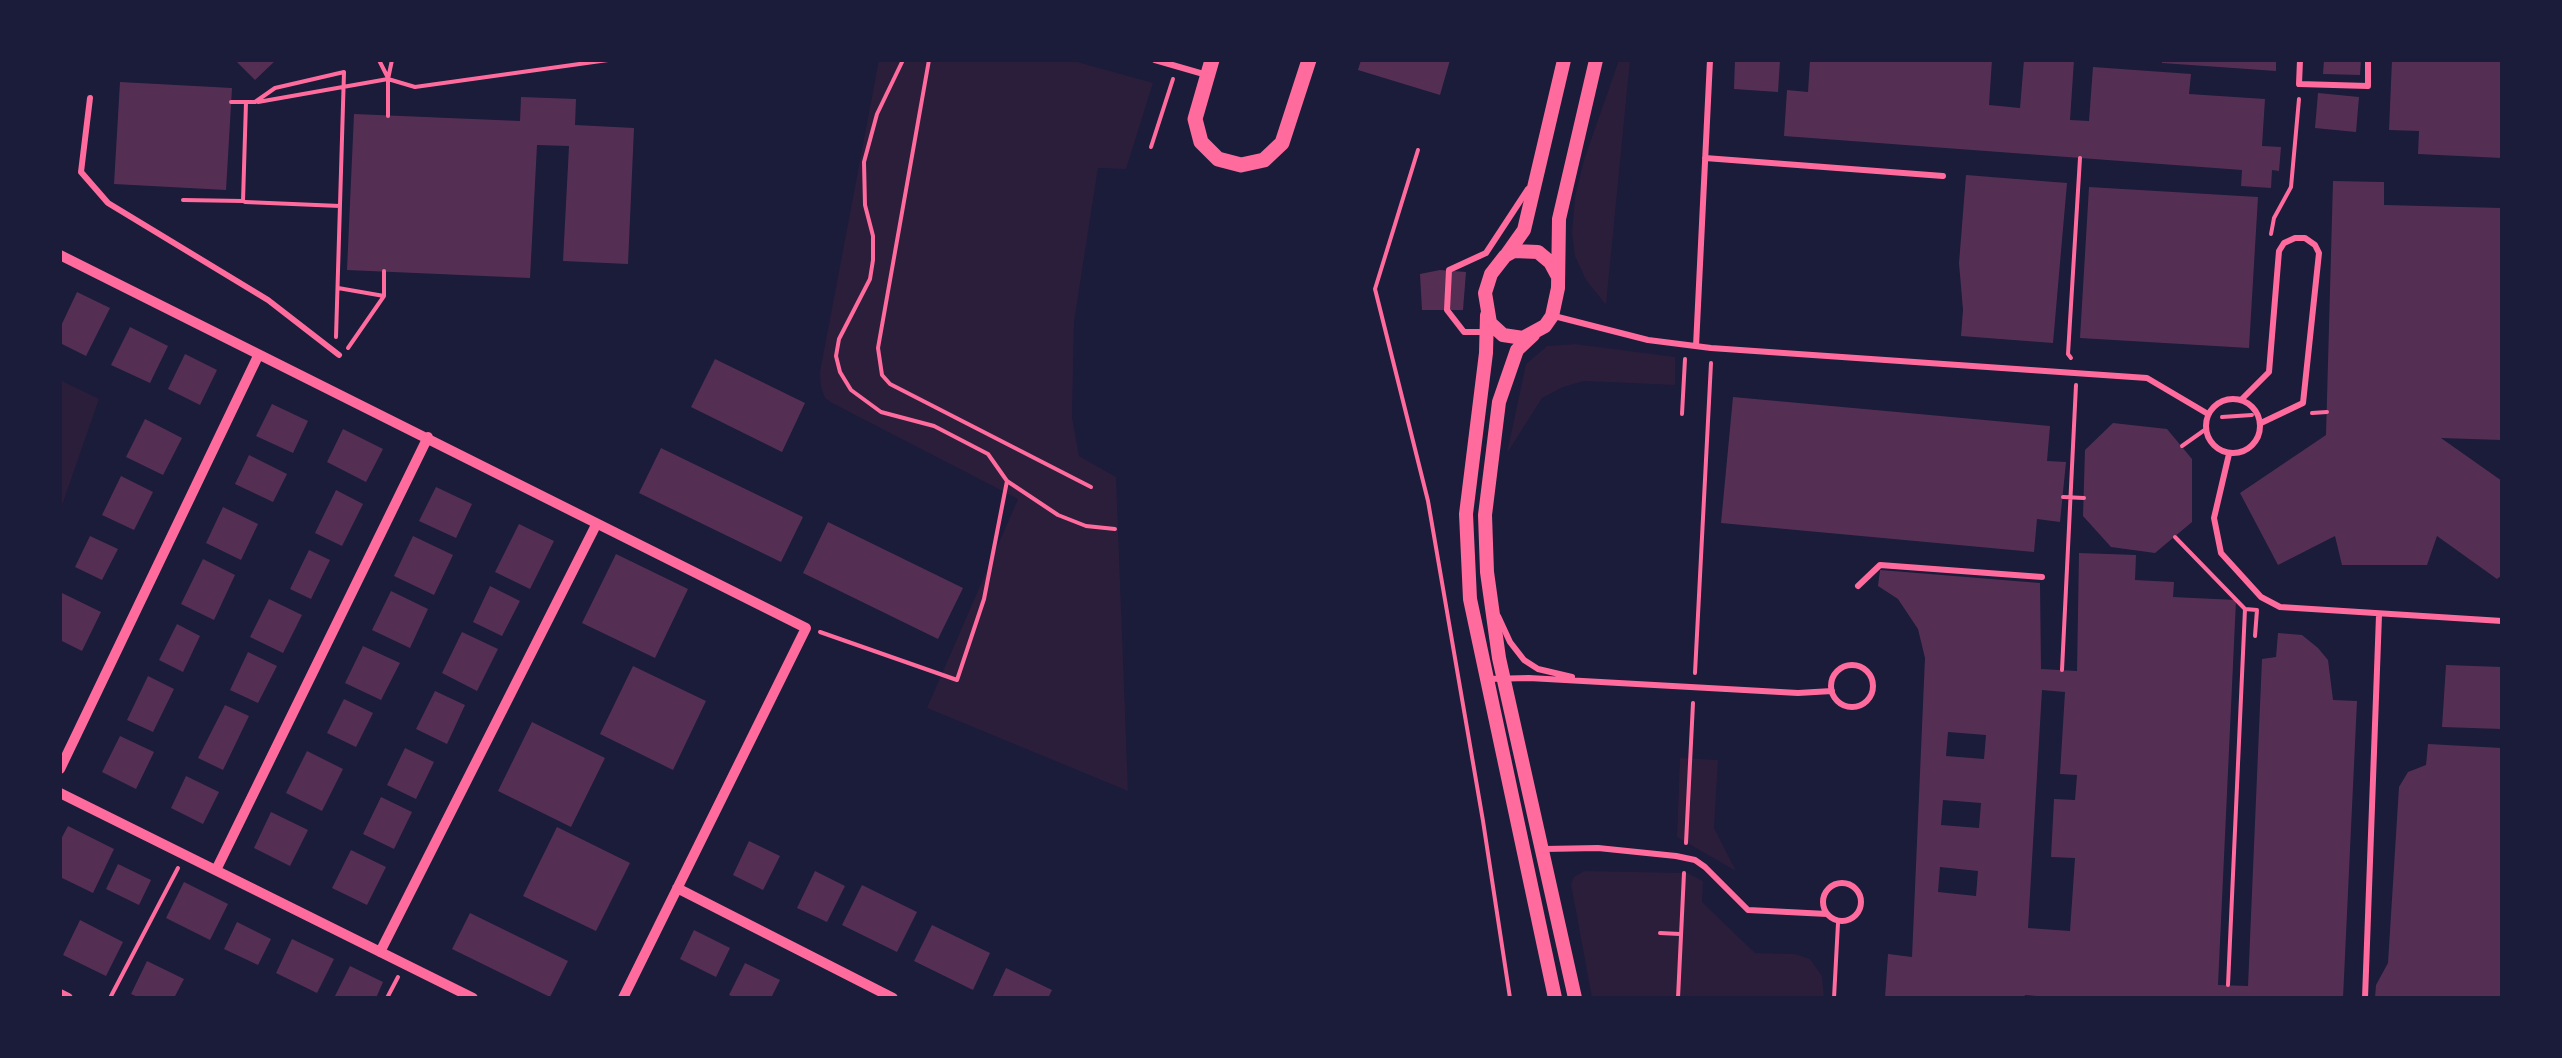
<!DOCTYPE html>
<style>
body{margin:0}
#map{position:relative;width:2562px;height:1058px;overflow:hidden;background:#1b1b3a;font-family:"Archivo Narrow",sans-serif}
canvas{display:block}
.frame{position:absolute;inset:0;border:62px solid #1b1b3a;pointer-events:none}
</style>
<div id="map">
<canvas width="2562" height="1058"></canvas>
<div class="frame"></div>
</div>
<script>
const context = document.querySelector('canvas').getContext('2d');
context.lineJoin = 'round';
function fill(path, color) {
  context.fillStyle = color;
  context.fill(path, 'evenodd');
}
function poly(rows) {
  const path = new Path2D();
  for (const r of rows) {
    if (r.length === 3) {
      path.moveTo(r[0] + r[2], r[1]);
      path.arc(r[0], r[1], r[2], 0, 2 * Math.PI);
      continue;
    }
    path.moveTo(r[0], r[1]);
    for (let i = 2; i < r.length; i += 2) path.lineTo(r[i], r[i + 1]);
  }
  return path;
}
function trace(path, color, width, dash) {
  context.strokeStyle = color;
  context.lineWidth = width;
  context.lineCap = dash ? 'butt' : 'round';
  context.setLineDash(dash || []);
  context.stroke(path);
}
fill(poly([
 [879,60,1070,60,1153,83,1126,169,1098,168,1074,322,1072,417,1079,456,1116,477,1128,791,927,708,1018,499,832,403,825,398,821,387,820,372],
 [1619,60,1630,60,1606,305,1586,280,1575,256,1572,233,1575,197,1584,160],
 [1575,344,1675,357,1675,385,1584,381,1563,387,1542,398,1507,453,1526,364,1547,346],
 [60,380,99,399,60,511],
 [1680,758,1718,760,1714,828,1736,871,1677,837],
 [1584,871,1687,873,1703,881,1702,902,1755,953,1795,954,1810,959,1822,976,1824,998,1592,998,1571,884,1574,877]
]), '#2a1e3b');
fill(poly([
 [235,60,276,60,255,80],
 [1361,60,1450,60,1440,95,1358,70],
 [1735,60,1780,60,1778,92,1734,89],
 [1810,60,1992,60,1989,105,2020,108,2024,60,2074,60,2070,120,2089,121,2093,67,2191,74,2189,94,2265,99,2262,146,2281,147,2279,171,2272,170,2271,188,2241,186,2242,170,1784,136,1787,90,1808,92],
 [2162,60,2276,60,2276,71,2162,63],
 [2324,60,2361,60,2360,75,2323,74],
 [2392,60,2502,60,2502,158,2418,154,2419,131,2389,130],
 [120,82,232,88,226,190,114,184],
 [2318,93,2359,97,2356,132,2315,128],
 [521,97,576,99,575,125,634,128,628,264,563,261,569,146,537,145,530,278,347,270,354,114,520,121],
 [1966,175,2067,183,2053,343,1961,336,1963,310,1959,263],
 [2333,181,2384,182,2384,205,2502,208,2502,440,2441,438,2502,481,2502,575,2497,579,2437,536,2427,565,2342,565,2335,536,2278,565,2240,493,2326,435],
 [2089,187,2258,197,2249,348,2080,338],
 [1440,270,1466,272,1463,310,1422,310,1420,274],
 [77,292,110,308,86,356,60,343,60,328],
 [130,327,168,346,150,383,111,365],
 [185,354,217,370,200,405,168,389],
 [715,359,805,403,782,452,691,407],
 [1733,397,2050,426,2047,461,2066,462,2060,522,2037,519,2034,552,1721,523],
 [272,404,308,421,293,453,256,436],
 [145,419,182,438,163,475,126,457],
 [2113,423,2167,429,2192,459,2192,522,2155,553,2111,547,2083,516,2085,450],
 [343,429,383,449,366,482,327,462],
 [661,448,803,517,781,562,639,493],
 [249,455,287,474,273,502,235,484],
 [121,476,153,492,134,530,102,515],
 [436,487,472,504,456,538,419,521],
 [336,490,363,504,342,546,315,533],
 [223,507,258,524,241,560,206,543],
 [828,522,963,588,938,639,803,573],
 [519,524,554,541,530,589,495,572],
 [90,536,118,549,102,580,75,567],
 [413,536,453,555,434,595,394,576],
 [309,550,330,560,311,599,290,589],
 [2079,553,2136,555,2135,580,2174,582,2173,597,2236,600,2218,985,2248,986,2262,659,2276,657,2278,633,2302,635,2318,648,2328,660,2333,700,2357,701,2343,998,2061,998,2025,995,2024,998,1885,998,1888,954,1912,957,1925,658,1918,629,1898,599,1878,586,1880,570,2040,583,2041,669,2077,671],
 [2042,690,2065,692,2060,774,2077,775,2075,800,2054,799,2051,857,2075,858,2070,931,2028,928],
 [1948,732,1986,735,1984,759,1946,756],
 [1943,800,1981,803,1979,828,1941,825],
 [1940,867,1978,871,1976,896,1938,892],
 [616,554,688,589,655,658,582,623],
 [203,559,235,575,214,620,181,604],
 [490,586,520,601,502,636,473,622],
 [391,591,428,609,410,648,372,630],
 [62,593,101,612,82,651,60,640],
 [269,599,302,615,283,653,250,637],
 [177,624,200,636,183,672,159,660],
 [462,632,498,649,477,691,442,673],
 [363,646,400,663,381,700,345,683],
 [248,652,277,666,258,703,230,690],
 [2446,665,2502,667,2502,729,2442,727],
 [633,666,706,701,673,770,600,734],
 [148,676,174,689,153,732,127,720],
 [435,691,465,705,447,744,416,729],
 [344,699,373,713,356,747,327,733],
 [225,705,249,716,223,770,198,758],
 [532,722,605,758,571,827,498,791],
 [120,736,154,752,136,789,102,772],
 [2428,744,2502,748,2502,998,2375,998,2376,985,2388,963,2399,787,2408,772,2426,765],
 [405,748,434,762,416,799,387,785],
 [307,751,343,769,322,811,286,793],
 [186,776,219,792,203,824,171,808],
 [381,797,412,812,394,849,363,834],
 [271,812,308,830,290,866,254,848],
 [68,826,114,849,93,893,60,877,60,841],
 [557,827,630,863,596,931,523,896],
 [749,841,780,856,763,890,733,875],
 [351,850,386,867,367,905,332,888],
 [118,864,151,880,139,905,106,889],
 [815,871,845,886,827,922,797,908],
 [184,882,228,904,210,940,166,918],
 [862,885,917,912,897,952,842,925],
 [470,913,568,961,550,997,452,949],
 [80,920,123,942,106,976,63,955],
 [237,922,271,939,258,965,224,949],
 [932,925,990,953,973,990,914,961],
 [694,930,730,948,716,977,680,959],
 [292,939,334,959,317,993,276,973],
 [147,961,184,979,174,998,140,998,131,994],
 [745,963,780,980,771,998,736,998,729,995],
 [350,966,383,982,376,998,334,998],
 [1006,968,1052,990,1048,998,992,998]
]), '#542f53');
trace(poly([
 [379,60,388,78],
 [903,60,877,114,864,162,865,205,873,236,873,260,870,279,839,339,836,356,840,372,851,390,881,412,934,426,988,454,1007,481,1058,515,1086,526,1115,529],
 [929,60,878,348,882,375,890,384,1091,487],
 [231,102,255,102,275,88,344,72,336,337],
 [258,102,388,79,415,87,608,60],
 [388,116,388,79,392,60],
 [1151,147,1173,79],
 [1418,150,1375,289,1428,501,1483,821,1510,998],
 [183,200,243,201,246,102],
 [245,202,340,206],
 [2271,234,2274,218,2291,187,2299,99],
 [384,271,384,296],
 [338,288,384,296,348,348],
 [2071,358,2068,354,2080,158],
 [2312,413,2327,412],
 [1682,414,1685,359],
 [2222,417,2252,415],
 [2182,446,2206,429],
 [2063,497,2084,498],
 [2175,537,2245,609,2228,985],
 [2245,609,2257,610,2255,636],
 [820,632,957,680,984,599,1007,481],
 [2062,670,2076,385],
 [1695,673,1711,363],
 [1686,843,1693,703],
 [1660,933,1680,934],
 [110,998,178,868],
 [387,998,398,977],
 [1678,998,1684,873],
 [1834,998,1838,923]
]), '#ff6b9d', 4);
trace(poly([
 [1155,60,1207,75],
 [2300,60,2299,84,2368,86,2368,60],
 [90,98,81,172,108,203,268,300,339,355],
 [1705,158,1943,176],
 [1554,316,1648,340,1711,348,2147,378,2208,414],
 [1486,332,1464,332,1447,310,1449,270,1486,253,1528,189],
 [1696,346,1710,60],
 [2233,426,27],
 [2241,400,2269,372,2279,251,2284,243,2295,238,2305,238,2315,245,2319,253,2303,403,2261,423],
 [2229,454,2214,518,2221,553,2261,597,2280,607,2502,621],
 [1858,586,1880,565,2042,577],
 [1498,616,1510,642,1524,660,1538,669,1572,677],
 [1852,686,21],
 [1486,679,1529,678,1798,693,1832,691],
 [1544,849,1598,848,1676,856,1695,860,1705,867,1748,910,1827,914],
 [1842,902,19],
 [2365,998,2379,615]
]), '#ff6b9d', 6);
trace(poly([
 [60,255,806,628,623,998],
 [60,769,258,356],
 [60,793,473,998],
 [216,870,428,437],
 [677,888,893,998],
 [380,952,596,525],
 [60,994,68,998]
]), '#ff6b9d', 10);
trace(poly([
 [1507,254,1524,230,1564,60],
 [1557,275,1550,262,1538,252,1514,251,1505,256,1491,274,1485,293,1490,323,1503,335,1523,338,1545,326,1552,316,1558,288,1559,219,1596,60],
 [1487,315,1486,353,1466,514,1470,599,1555,998],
 [1533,335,1517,350,1499,402,1485,515,1487,572,1499,658,1575,998]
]), '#ff6b9d', 14);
trace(poly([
 [1212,60,1195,119,1201,142,1218,159,1241,165,1264,160,1282,143,1309,60]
]), '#ff6b9d', 15);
</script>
